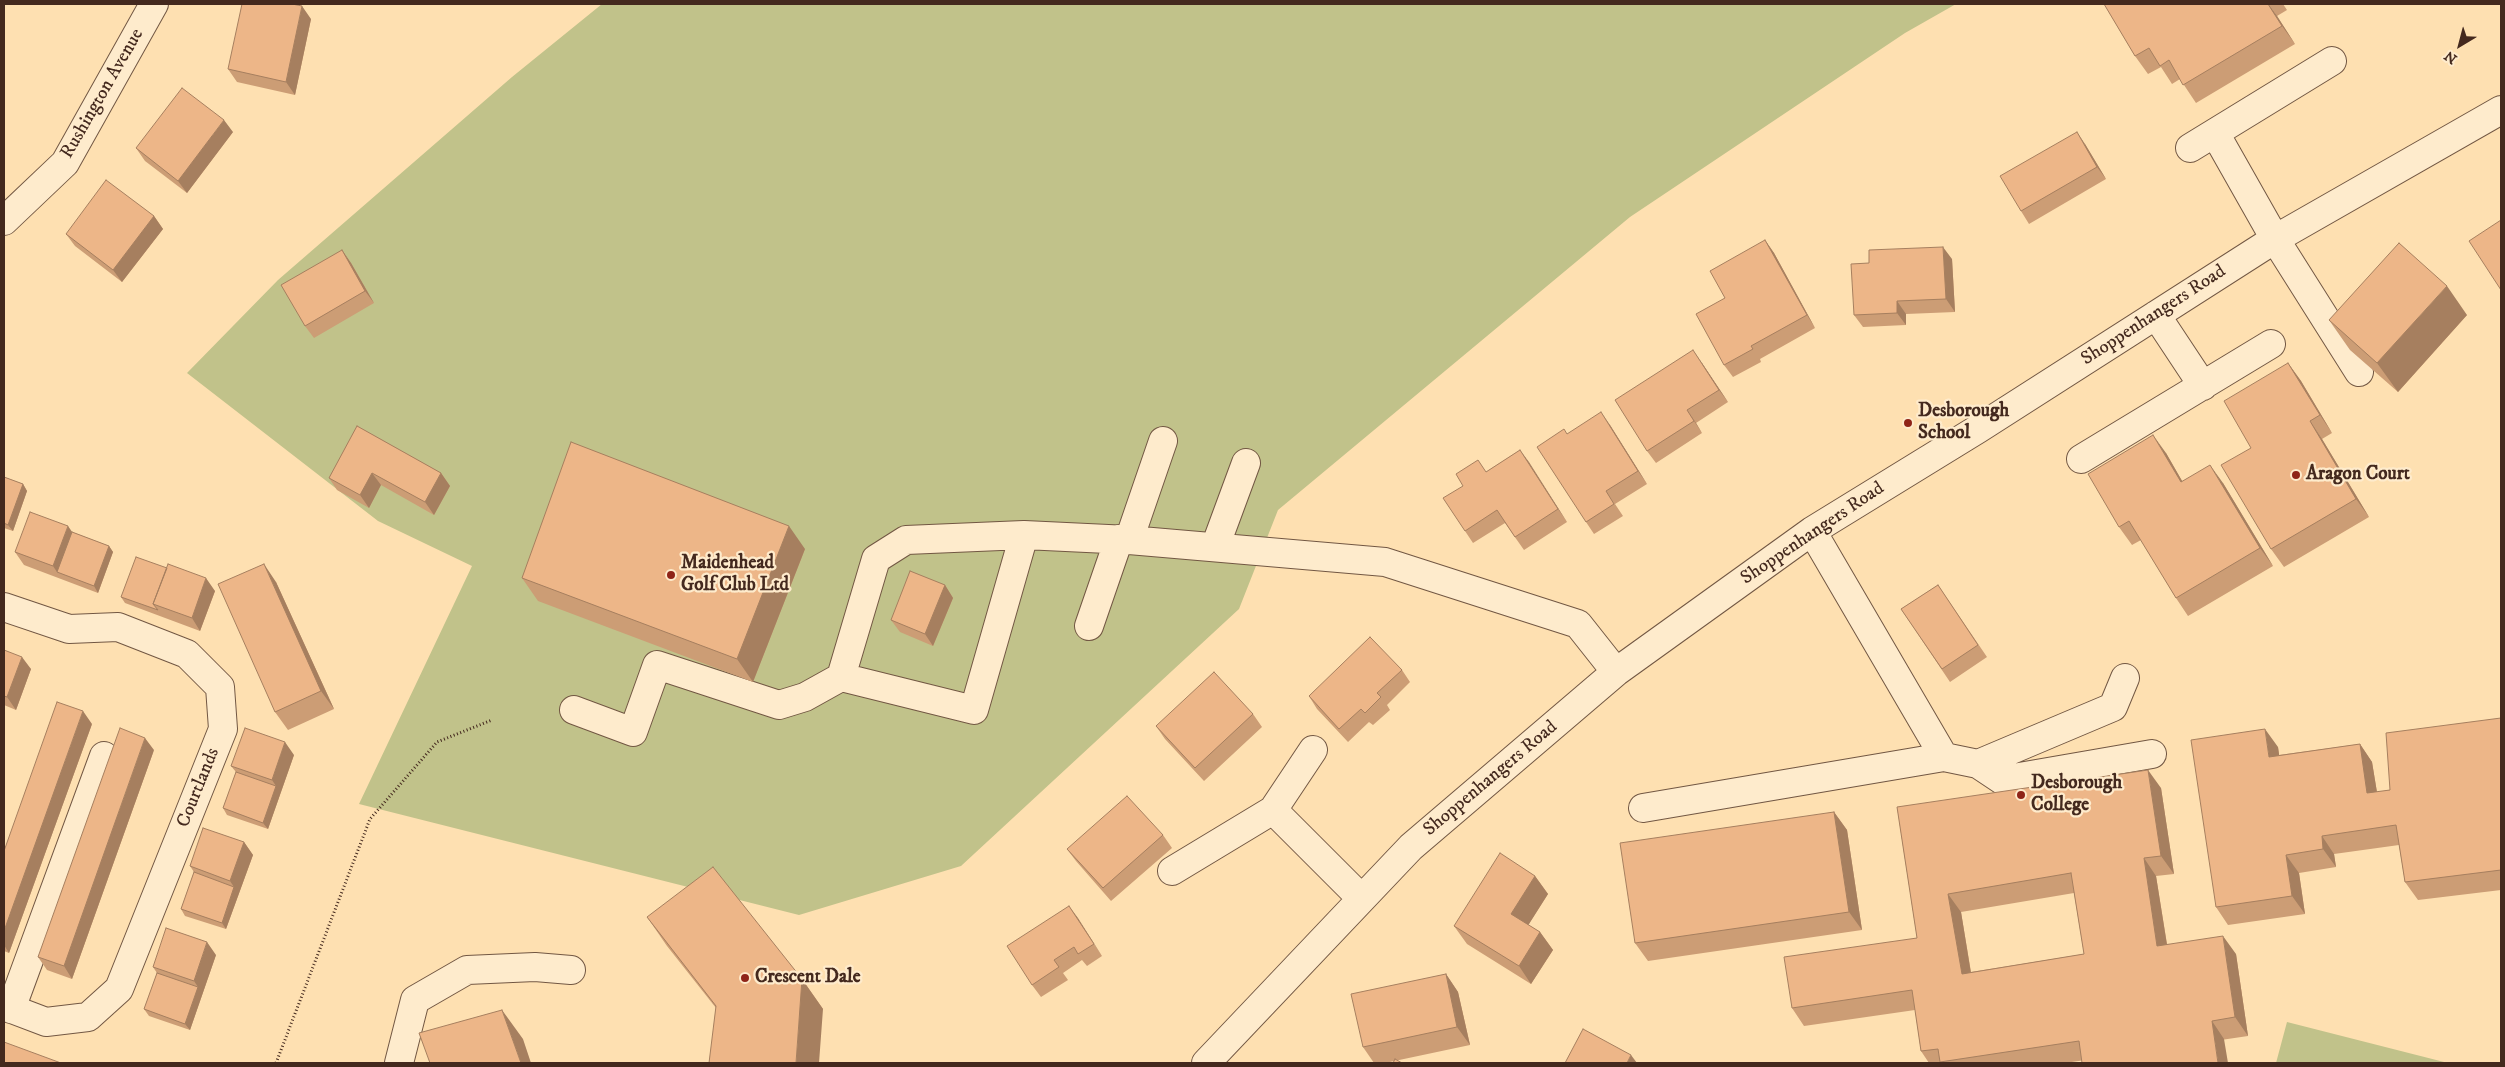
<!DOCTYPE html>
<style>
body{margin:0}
#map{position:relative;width:2505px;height:1067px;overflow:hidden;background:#fee0b1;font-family:"IM FELL DW Pica",serif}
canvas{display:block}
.frame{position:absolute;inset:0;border:5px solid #44291e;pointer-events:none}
.north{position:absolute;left:2435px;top:20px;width:50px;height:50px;-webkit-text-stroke:4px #feebcc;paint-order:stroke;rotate:217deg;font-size:14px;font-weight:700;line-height:20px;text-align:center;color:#44291e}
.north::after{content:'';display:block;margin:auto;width:18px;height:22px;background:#44291e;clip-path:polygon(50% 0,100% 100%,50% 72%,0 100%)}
</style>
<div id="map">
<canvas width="2505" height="1067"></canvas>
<div class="frame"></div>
<div class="north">N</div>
</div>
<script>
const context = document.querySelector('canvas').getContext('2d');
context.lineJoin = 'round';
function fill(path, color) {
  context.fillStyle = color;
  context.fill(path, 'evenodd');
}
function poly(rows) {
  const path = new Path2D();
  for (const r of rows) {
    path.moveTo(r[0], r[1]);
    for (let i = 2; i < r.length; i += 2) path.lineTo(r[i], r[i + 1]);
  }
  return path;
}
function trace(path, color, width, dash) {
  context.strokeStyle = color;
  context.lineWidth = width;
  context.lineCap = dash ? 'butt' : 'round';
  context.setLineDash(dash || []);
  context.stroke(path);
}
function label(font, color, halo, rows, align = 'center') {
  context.font = font + ' "IM FELL DW Pica",serif';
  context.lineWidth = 4.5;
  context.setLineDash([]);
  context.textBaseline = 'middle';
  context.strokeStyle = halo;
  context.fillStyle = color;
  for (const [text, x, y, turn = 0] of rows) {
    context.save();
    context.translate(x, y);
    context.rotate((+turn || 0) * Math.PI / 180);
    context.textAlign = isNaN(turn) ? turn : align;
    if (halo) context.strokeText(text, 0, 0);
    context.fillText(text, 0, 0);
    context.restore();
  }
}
fill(poly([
 [602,4,1956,4,1905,33,1630,217,1278,510,1239,609,961,866,799,915,359,804,472,566,378,521,187,373,278,280,512,77],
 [2287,1022,2448,1063,2276,1063]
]), '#c1c28a');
const minor = poly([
 [2215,133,2275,239,2359,372],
 [2190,148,2332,61],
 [4,221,65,163,154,4],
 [2156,315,2203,386],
 [2081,459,2271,344],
 [1024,535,974,710,841,677,876,559,906,540,1024,535,1129,540,1385,562,1578,624,1616,672],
 [1129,540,1163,441],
 [1215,547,1246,463],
 [4,607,69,629,118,627,187,654,220,687,223,729,119,989,88,1017,46,1022,4,1006],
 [1089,626,1119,539],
 [574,710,633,732,657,665,779,705,805,697,841,677],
 [1944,757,1978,764,2113,707,2125,678],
 [1978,764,2002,780,2152,754],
 [1643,808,1944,757,1812,531],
 [1273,810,1361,898],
 [1172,871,1273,810,1313,750],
 [11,1009,104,756],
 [399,1063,415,1000,467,970,535,967,571,970],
 [1206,1063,1411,847,1616,672,1812,531,1978,429,2275,239,2501,110]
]);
trace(minor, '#725743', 30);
trace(poly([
 [276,1063,370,819,437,742,492,720]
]), '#44291e', 3, [1, 2.5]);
trace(minor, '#feebcc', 28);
fill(poly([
 [2104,4,2283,4,2287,10,2277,16,2295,44,2196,103,2180,79,2172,84,2161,67,2148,74,2135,56],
 [311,19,295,95,237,82,228,69],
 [233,132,187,193,145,161,136,148],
 [2085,144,2106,179,2029,224,2021,211],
 [154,216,163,229,122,282,75,246,66,234],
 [1765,240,1774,253,1815,328,1760,359,1761,362,1733,377,1724,365,1725,298],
 [342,250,351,263,374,303,314,338,305,326],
 [1952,259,1955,312,1906,314,1906,325,1863,327,1854,315],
 [2467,315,2398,392,2350,350,2329,320],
 [1702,363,1728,402,1696,423,1702,433,1656,463,1647,451],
 [2288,363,2301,381,2332,433,2322,439,2369,517,2284,567,2271,549],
 [1610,425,1647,484,1615,504,1623,516,1594,534,1586,522,1568,434],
 [357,426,441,473,450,486,434,515,381,485,369,508,337,490,329,478],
 [1520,450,1567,522,1524,550,1505,523,1473,543,1465,531,1486,472],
 [2166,453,2182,481,2223,483,2273,566,2188,616,2176,598,2141,540,2132,545,2119,527],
 [4,477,23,484,27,491,13,531,4,528],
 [72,532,109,546,113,552,98,593,24,565,15,552],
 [805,549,753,682,538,601,522,578],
 [167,568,215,591,200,631,125,603,121,597],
 [276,582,334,709,288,730,275,712],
 [945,585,953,598,933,646,900,632,891,620],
 [1938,585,1987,657,1950,682,1901,609],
 [4,650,31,669,16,710,4,705],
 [1402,670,1410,682,1387,705,1390,710,1373,725,1369,722,1348,742,1317,709,1309,696],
 [1253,714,1262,727,1204,781,1165,739,1156,726],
 [2501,718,2501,890,2418,900,2405,882,2399,845,2334,854,2336,867,2299,873,2305,914,2228,925,2216,907,2278,747,2279,755,2360,744,2372,762,2377,792,2390,790],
 [92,724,9,953,4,951,4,851],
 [154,750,72,979,47,970,38,957],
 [294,755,268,829,227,815,223,808,236,772,231,766],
 [2161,788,2174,874,2156,876,2167,944,2236,954,2248,1036,2065,1063,1929,1063,1921,1051,1915,1010,1804,1026,1792,1008,1917,938,1897,807],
 [2074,893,2084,954,1971,972,1961,912],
 [1834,812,1847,830,1862,930,1648,961,1635,943],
 [1163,835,1172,848,1111,901,1076,861,1067,849],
 [244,842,253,855,226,929,185,916,181,909,194,872,190,866],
 [1535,876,1548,894,1528,925,1540,932,1553,950,1531,984,1467,944,1454,926],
 [1069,906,1102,956,1087,966,1082,960,1063,973,1068,980,1041,997,1032,985],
 [647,917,802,979,823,1009,710,1063,716,1008,667,946],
 [216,955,190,1030,149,1016,144,1009,157,973,153,967],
 [1446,974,1458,992,1470,1045,1385,1063,1374,1063,1363,1047]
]), '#cc9d75');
fill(poly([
 [2268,4,2277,16,2295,44,2282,26],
 [302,6,311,19,295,95,286,82],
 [224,120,233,132,187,193,178,181],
 [2077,132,2085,144,2106,179,2097,167],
 [154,216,163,229,122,282,113,270],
 [1765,240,1774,253,1815,328,1807,315],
 [1943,247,1952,259,1955,312,1946,299],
 [342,250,351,263,374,303,365,291],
 [2447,286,2467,315,2398,392,2377,363],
 [1897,301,1906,314,1906,325,1897,313],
 [1693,350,1702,363,1728,402,1719,390],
 [2288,363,2301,381,2332,433,2320,415],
 [1687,410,1696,423,1702,433,1694,421],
 [1601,412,1610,425,1647,484,1638,471],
 [2310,421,2322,439,2369,517,2356,499],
 [2153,435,2166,453,2193,500,2181,482],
 [1520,450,1529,462,1567,522,1558,509],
 [2210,465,2223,483,2273,566,2260,548],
 [372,473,381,485,369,508,360,495],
 [441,473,450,486,434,515,425,502],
 [23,484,27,491,13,531,8,525],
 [68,526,77,539,57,572,53,566],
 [789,526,805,549,753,682,737,659],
 [109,546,113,552,98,593,94,586],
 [264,564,276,582,334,709,321,691],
 [206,578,215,591,200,631,192,618],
 [945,585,953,598,933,646,925,634],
 [22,657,31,669,16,710,7,697],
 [83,711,92,724,9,953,4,945,4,931],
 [2265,729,2278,747,2282,775,2269,757],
 [145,738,154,750,72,979,64,966],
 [285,742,294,755,268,829,263,823,276,786,272,780],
 [2360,744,2372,762,2380,811,2367,793],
 [2148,770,2161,788,2174,874,2161,856],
 [1834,812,1847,830,1862,930,1849,912],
 [2322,836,2334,854,2336,867,2323,849],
 [244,842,253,855,226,929,222,923,234,887,230,881],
 [2286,855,2299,873,2305,914,2292,896],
 [2144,858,2156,876,2170,964,2157,946],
 [1535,876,1548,894,1524,932,1511,914],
 [1948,894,1961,912,1974,992,1962,974],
 [1069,906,1078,918,1102,956,1094,944],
 [1540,932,1553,950,1531,984,1519,966],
 [2223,936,2236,954,2248,1036,2235,1017],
 [207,942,216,955,190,1030,185,1024,198,987,194,981],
 [1446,974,1458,992,1470,1045,1457,1027],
 [802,979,823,1009,819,1063,796,1063],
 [502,1010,523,1039,531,1063,521,1063],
 [2212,1021,2224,1039,2228,1063,2218,1063],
 [1631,1055,1637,1063,1627,1063]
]), '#a67f5f');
const building = poly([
 [242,4,292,4,302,6,286,82,228,69,242,4],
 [2104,4,2268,4,2282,26,2183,85,2169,60,2160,66,2149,48,2135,56,2104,4],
 [182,88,224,120,178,181,136,148,182,88],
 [2077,132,2097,167,2021,211,2000,176,2077,132],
 [106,180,154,216,113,270,66,234,106,180],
 [2501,220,2501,290,2469,241,2501,220],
 [1765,240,1807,315,1751,346,1753,349,1724,365,1696,314,1725,298,1710,271,1765,240],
 [2399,243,2447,286,2377,363,2329,320,2399,243],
 [1943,247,1946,299,1897,301,1897,313,1854,315,1851,264,1869,263,1869,250,1943,247],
 [342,250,365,291,305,326,281,285,342,250],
 [1693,350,1719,390,1687,410,1694,421,1647,451,1615,400,1693,350],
 [2288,363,2320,415,2310,421,2356,499,2271,549,2221,465,2251,448,2224,401,2288,363],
 [1601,412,1638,471,1606,491,1614,504,1586,522,1537,447,1564,429,1567,434,1601,412],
 [357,426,441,473,425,502,372,473,360,495,329,478,357,426],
 [2153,435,2181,482,2210,465,2260,548,2176,598,2129,521,2119,527,2088,474,2153,435],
 [571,442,789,526,737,659,522,578,571,442],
 [1520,450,1558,509,1515,537,1497,510,1465,531,1443,498,1463,486,1456,474,1478,460,1486,472,1520,450],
 [4,477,23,484,8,525,4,523,4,477],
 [30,512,68,526,53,566,15,552,30,512],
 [72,532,109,546,94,586,57,572,72,532],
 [136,557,167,568,153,604,158,610,121,597,136,557],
 [168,564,206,578,192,618,153,604,168,564],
 [264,564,321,691,275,712,218,584,264,564],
 [910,571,945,585,925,634,891,620,910,571],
 [1938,585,1978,645,1942,669,1901,609,1938,585],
 [1370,637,1402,670,1377,693,1381,697,1365,713,1361,709,1339,729,1309,696,1370,637],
 [4,650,22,657,7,697,4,696,4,650],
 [1214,672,1253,714,1195,768,1156,726,1214,672],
 [57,702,83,711,4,931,4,851,57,702],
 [2501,718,2501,870,2405,882,2396,825,2322,836,2323,849,2286,855,2292,896,2216,907,2191,740,2265,729,2269,757,2360,744,2367,793,2390,790,2386,733,2501,718],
 [120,728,145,738,64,966,38,957,120,728],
 [245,728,285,742,272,780,231,766,245,728],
 [2148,770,2161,856,2144,858,2157,946,2223,936,2235,1017,2212,1021,2218,1063,2082,1063,2079,1041,1940,1062,1938,1049,1921,1051,1912,990,1792,1008,1784,957,1917,938,1897,807,2148,770],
 [2071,873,2084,954,1962,974,1948,894,2071,873],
 [236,772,276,786,263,823,223,808,236,772],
 [1127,796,1163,835,1103,888,1067,849,1127,796],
 [1834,812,1849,912,1635,943,1620,843,1834,812],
 [203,828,244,842,230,881,190,866,203,828],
 [1500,853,1535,876,1511,914,1540,932,1519,966,1454,926,1500,853],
 [713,867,802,979,796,1063,709,1063,716,1006,647,917,713,867],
 [194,872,234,887,222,923,181,909,194,872],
 [1069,906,1094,944,1078,954,1074,947,1054,960,1059,967,1032,985,1007,946,1069,906],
 [166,928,207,942,194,981,153,967,166,928],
 [157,973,198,987,185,1024,144,1009,157,973],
 [1446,974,1457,1027,1363,1047,1351,994,1446,974],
 [502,1010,521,1063,430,1063,419,1033,502,1010],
 [1583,1029,1631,1055,1627,1063,1565,1063,1583,1029],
 [4,1042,61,1063,4,1063,4,1042],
 [1395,1059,1402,1063,1393,1063,1395,1059]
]);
fill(building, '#edb688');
trace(building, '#a67f5f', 1);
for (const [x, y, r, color] of [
 [1908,423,5,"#8f2418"],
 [2296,475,5,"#8f2418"],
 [671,575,5,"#8f2418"],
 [2021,795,5,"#8f2418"],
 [745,978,5,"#8f2418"]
]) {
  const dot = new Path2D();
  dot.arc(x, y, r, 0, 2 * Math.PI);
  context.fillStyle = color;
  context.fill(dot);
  trace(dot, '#feebcc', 2);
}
label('19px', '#44291e', '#feebcc', [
 ["Rushington Avenue",103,94,-60],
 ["Shoppenhangers Road",2154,316,-33],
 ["Shoppenhangers Road",1813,534,-34],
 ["Shoppenhangers Road",1491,779,-40],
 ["Courtlands",199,788,-68]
]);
label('bold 19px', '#44291e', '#feebcc', [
 ["Desborough",1918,412],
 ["School",1918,434],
 ["Aragon Court",2306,475],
 ["Maidenhead",681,564],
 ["Golf Club Ltd",681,586],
 ["Desborough",2031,784],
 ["College",2031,806],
 ["Crescent Dale",755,978]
], 'left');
</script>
